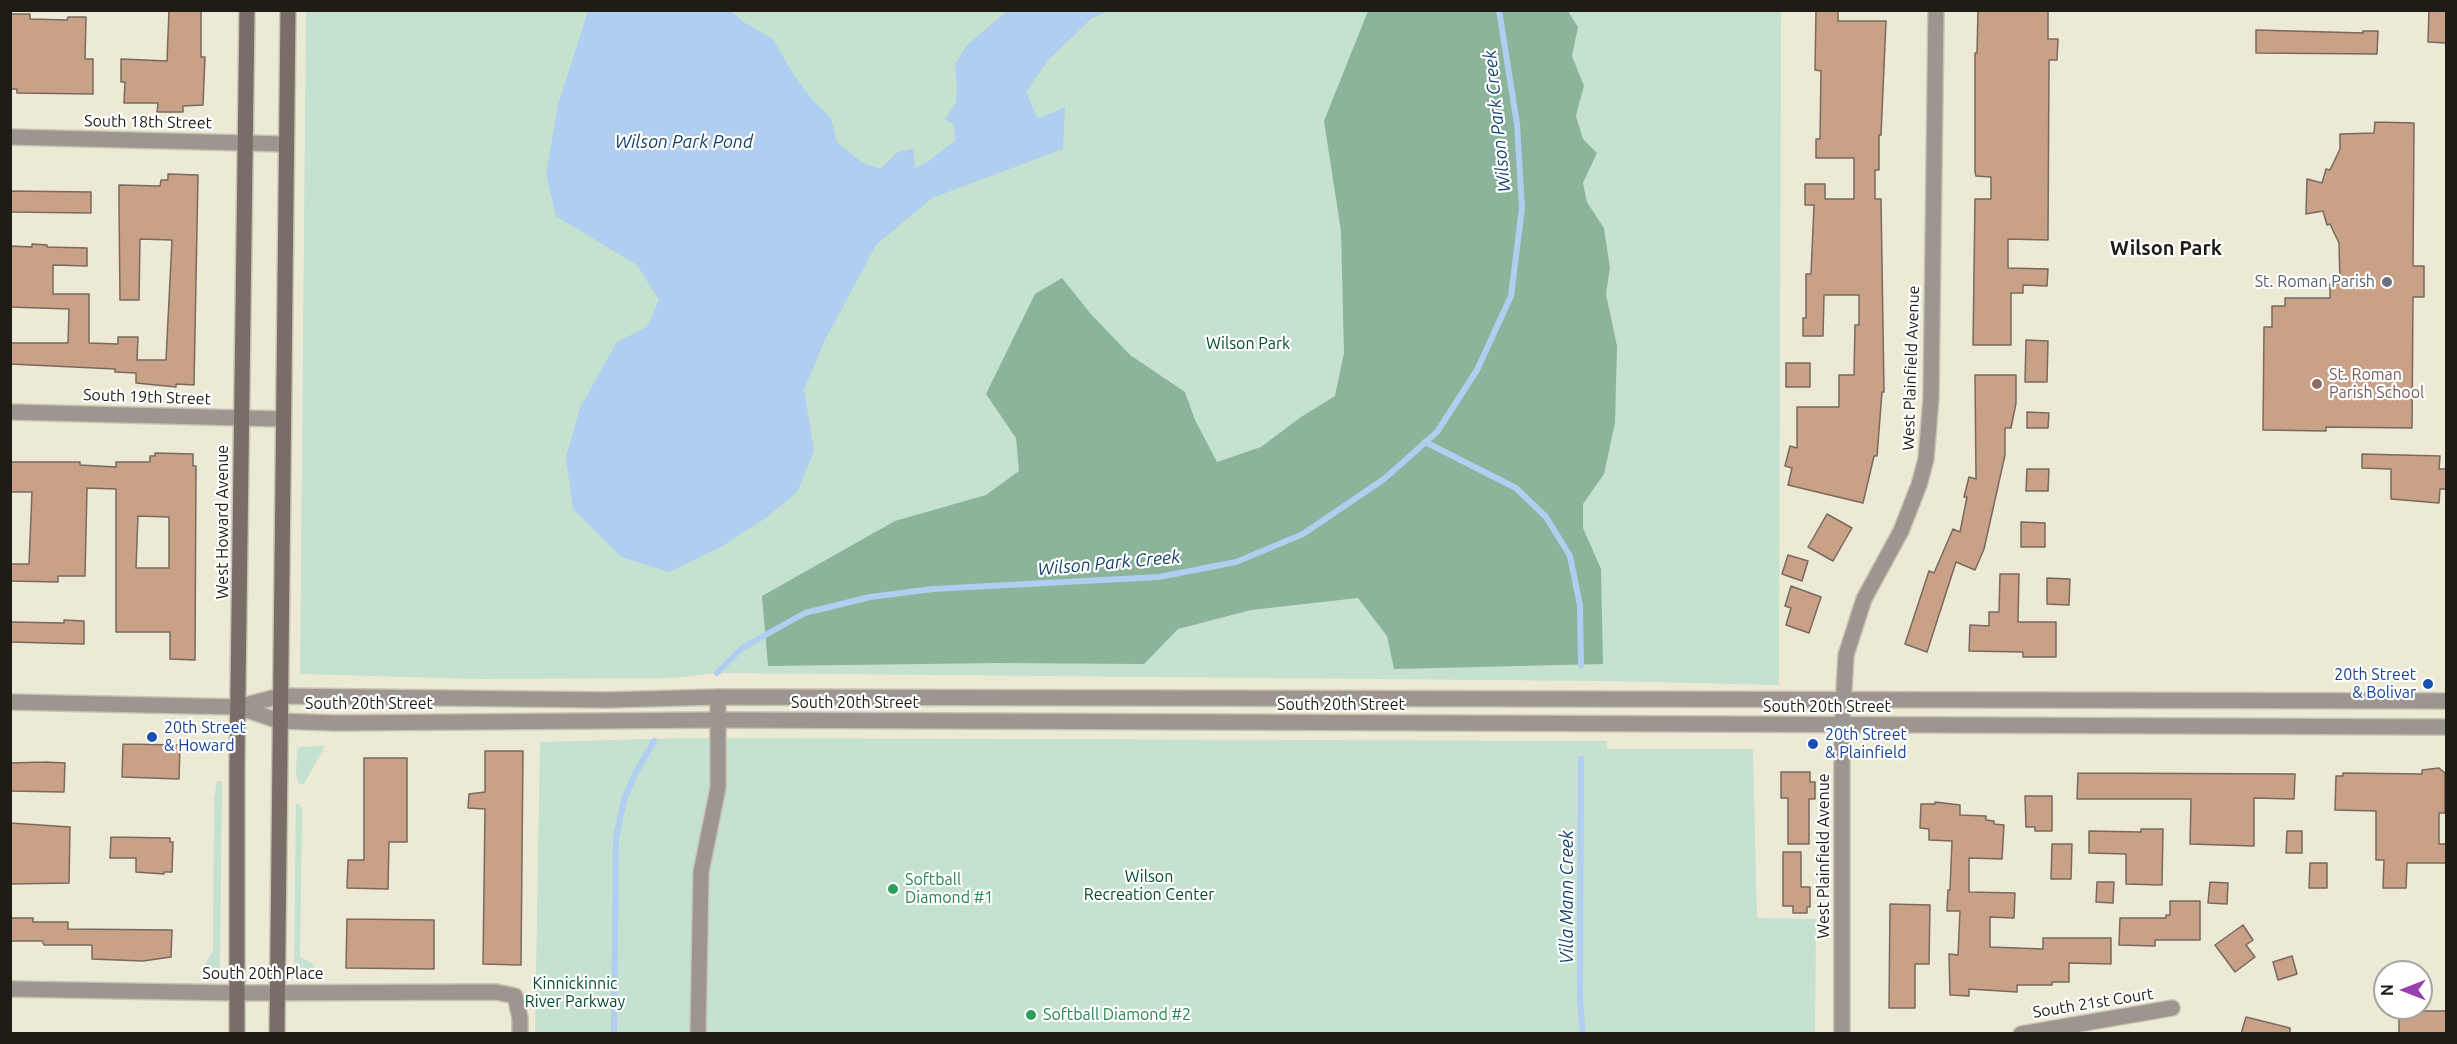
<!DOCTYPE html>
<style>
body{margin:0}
#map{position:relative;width:2457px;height:1044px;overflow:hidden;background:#ece9d5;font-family:Ubuntu,sans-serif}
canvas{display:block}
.frame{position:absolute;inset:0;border:12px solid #1e1c15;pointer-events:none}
.north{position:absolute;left:2373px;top:960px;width:60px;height:60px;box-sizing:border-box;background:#fff;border:2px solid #a5a4a1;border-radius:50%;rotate:270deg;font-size:16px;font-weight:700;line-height:24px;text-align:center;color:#1e1c15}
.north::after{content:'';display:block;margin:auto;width:21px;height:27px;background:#9741af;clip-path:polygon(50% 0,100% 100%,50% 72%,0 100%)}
</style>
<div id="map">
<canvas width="2457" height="1044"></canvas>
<div class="frame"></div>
<div class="north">N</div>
</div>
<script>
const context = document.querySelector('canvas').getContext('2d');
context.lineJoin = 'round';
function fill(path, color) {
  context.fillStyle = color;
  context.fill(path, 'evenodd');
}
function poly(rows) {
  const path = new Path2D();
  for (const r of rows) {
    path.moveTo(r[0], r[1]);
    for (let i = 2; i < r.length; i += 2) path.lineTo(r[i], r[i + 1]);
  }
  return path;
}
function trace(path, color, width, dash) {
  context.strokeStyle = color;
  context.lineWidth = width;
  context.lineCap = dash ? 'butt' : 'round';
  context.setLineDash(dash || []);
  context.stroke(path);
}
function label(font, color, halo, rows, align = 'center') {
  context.font = font + ' Ubuntu,sans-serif';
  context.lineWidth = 4.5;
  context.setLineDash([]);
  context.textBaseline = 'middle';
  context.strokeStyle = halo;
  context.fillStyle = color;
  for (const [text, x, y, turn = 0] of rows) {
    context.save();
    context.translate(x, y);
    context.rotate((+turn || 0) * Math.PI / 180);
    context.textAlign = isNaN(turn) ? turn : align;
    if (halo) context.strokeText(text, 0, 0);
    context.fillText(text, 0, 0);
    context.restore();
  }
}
fill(poly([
 [306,11,1537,11,1617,346,1606,294,1610,268,1604,228,1587,202,1583,183,1597,153,1583,139,1576,116,1584,86,1572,56,1578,27,1568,11,1781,11,1779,685,1603,681,717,673,672,678,478,679,300,674],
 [688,738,1607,741,1607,749,1753,749,1757,918,1816,919,1815,1033,535,1034,540,742],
 [325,746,304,784,299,784,296,775,297,750,300,747],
 [217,781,222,781,220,968,203,968,213,950,214,799],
 [296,804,299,804,302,811,300,957,312,963,315,969,294,969]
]), '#c5e1cf');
fill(poly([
 [1368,11,1568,11,1578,27,1572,56,1584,86,1576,116,1583,139,1597,153,1583,183,1587,202,1604,228,1610,268,1606,294,1617,346,1615,423,1604,474,1583,504,1583,528,1601,569,1603,664,1394,669,1387,636,1358,598,1251,610,1178,629,1144,664,999,663,768,666,762,596,895,521,986,495,1019,471,1016,438,986,394,1035,294,1062,278,1090,313,1130,355,1185,392,1195,420,1217,462,1261,447,1301,417,1335,396,1344,353,1341,231,1324,121]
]), '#8bb49a');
fill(poly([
 [588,11,731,11,745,23,772,38,794,75,814,102,831,118,837,142,861,162,880,169,898,152,913,149,915,168,929,161,955,140,954,125,945,119,956,103,957,83,955,65,966,46,1007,11,1110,11,1092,18,1048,60,1026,92,1038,119,1065,107,1063,149,932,198,876,245,824,342,804,389,814,451,797,492,767,517,721,547,669,572,621,557,573,509,566,457,580,408,617,342,647,327,659,300,637,265,556,216,546,174,558,105]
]), '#afcef0');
trace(poly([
 [1425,442,1516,488,1546,517,1570,556,1580,605,1581,665],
 [717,673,742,648,805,613,870,597,933,589,1159,577,1236,562,1303,534,1384,479,1437,432,1477,370,1511,296,1522,208,1517,124,1499,10],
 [1581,759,1580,1002,1583,1034],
 [614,1034,616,838,624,800,635,774,654,741]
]), '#afcef0', 6);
const building = poly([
 [169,10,201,11,201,57,205,57,203,105,183,106,183,112,157,112,158,103,124,103,125,82,121,82,121,59,167,61,169,10],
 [1816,10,1838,10,1838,21,1886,21,1881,135,1879,135,1879,170,1875,170,1875,199,1881,199,1884,392,1882,392,1877,456,1874,456,1863,503,1788,485,1792,468,1785,466,1790,446,1797,448,1797,407,1839,407,1839,375,1854,375,1855,325,1859,325,1859,295,1824,295,1823,336,1803,336,1803,318,1806,318,1806,274,1811,274,1814,205,1805,205,1805,184,1825,184,1825,199,1854,199,1854,158,1816,158,1816,139,1820,139,1821,71,1815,70,1816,10],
 [1978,10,2048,10,2048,39,2058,39,2057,60,2049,60,2048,240,2008,239,2008,268,2048,269,2047,286,2023,285,2023,293,2011,293,2011,345,1973,345,1975,199,1991,199,1991,177,1976,176,1975,172,1975,53,1977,53,1978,10],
 [2429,10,2446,10,2446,43,2428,42,2429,10],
 [10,14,30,14,30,19,67,20,68,17,86,17,85,59,93,59,93,94,17,93,17,89,10,89,10,14],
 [2256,30,2363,33,2363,31,2378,31,2377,54,2256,53,2256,30],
 [2375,122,2414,123,2413,266,2424,266,2424,297,2413,297,2412,428,2326,427,2326,431,2263,430,2264,327,2272,327,2272,306,2285,306,2285,298,2330,298,2330,284,2340,284,2339,243,2330,224,2327,225,2323,211,2306,214,2307,179,2322,183,2326,169,2330,170,2340,149,2340,134,2374,133,2375,122],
 [168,174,198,175,194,385,176,384,176,387,136,383,136,373,115,372,115,369,10,364,10,343,68,343,69,309,10,307,10,246,32,247,32,244,47,245,47,247,87,248,87,266,53,265,53,294,89,294,89,343,118,344,118,337,138,337,137,360,166,360,172,240,140,239,139,300,120,300,119,203,119,185,160,186,161,180,168,180,168,174],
 [10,191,91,192,91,213,10,212,10,191],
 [2026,340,2048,341,2047,382,2025,382,2026,340],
 [1786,363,1810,363,1810,387,1786,387,1786,363],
 [1975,375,2016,375,2016,403,2011,428,2005,428,2005,455,1984,549,1975,570,1956,562,1927,652,1905,644,1929,571,1934,573,1953,529,1960,532,1967,497,1964,497,1969,477,1976,479,1975,375],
 [2027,412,2049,413,2048,428,2027,428,2027,412],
 [155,453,193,454,193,466,196,466,195,660,170,659,170,632,116,632,116,489,87,488,85,576,58,576,58,582,10,581,10,564,29,564,32,492,10,492,10,462,80,462,80,465,116,467,116,462,150,462,150,456,155,456,155,453],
 [138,516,169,517,169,568,136,568,138,516],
 [2362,454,2440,456,2439,469,2446,469,2446,489,2440,489,2439,503,2391,499,2391,469,2362,468,2362,454],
 [2027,469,2049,469,2048,491,2026,491,2027,469],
 [1827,514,1852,528,1833,561,1808,547,1827,514],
 [2021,522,2045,523,2045,547,2021,547,2021,522],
 [1788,555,1808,561,1802,581,1782,574,1788,555],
 [2000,574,2019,574,2018,622,2056,622,2056,657,2023,657,2023,652,1969,651,1970,625,1989,626,1989,612,1999,612,2000,574],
 [2047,578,2070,579,2069,605,2047,604,2047,578],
 [1791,586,1821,597,1809,633,1786,625,1791,608,1785,606,1791,586],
 [64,620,84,621,84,644,10,642,10,622,64,623,64,620],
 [123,744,180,745,179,779,122,777,123,744],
 [485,751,523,751,521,965,483,964,485,809,468,808,469,794,485,792,485,751],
 [364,758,407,758,407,842,389,842,388,889,347,888,348,860,364,860,364,758],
 [44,762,65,763,64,792,10,791,10,763,44,762],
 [2439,768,2445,773,2445,813,2439,813,2439,844,2446,844,2446,863,2407,863,2406,888,2383,888,2384,860,2376,860,2376,811,2335,810,2336,776,2343,776,2343,773,2422,774,2422,770,2439,768],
 [1781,772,1810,772,1810,782,1815,782,1815,799,1809,799,1809,844,1788,844,1788,798,1781,798,1781,772],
 [2078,773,2295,774,2294,799,2254,798,2254,846,2190,844,2191,799,2077,799,2078,773],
 [2025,796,2052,796,2052,831,2035,831,2035,827,2026,827,2025,796],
 [1935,802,1960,805,1960,815,1986,816,1986,820,1994,821,1994,824,2004,825,2002,859,1969,858,1969,892,2015,893,2014,918,1990,917,1990,947,2043,949,2043,938,2111,938,2111,964,2069,963,2069,982,2052,982,2052,985,2017,985,2017,992,1969,989,1969,996,1950,995,1949,954,1958,955,1960,911,1947,911,1948,890,1950,890,1952,841,1929,840,1929,829,1920,828,1921,804,1935,804,1935,802],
 [10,823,70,827,69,883,10,884,10,823],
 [2141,829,2163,829,2162,885,2126,884,2126,854,2089,853,2089,831,2141,832,2141,829],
 [2287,831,2302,831,2302,853,2286,853,2287,831],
 [111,837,170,838,170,842,173,842,172,872,164,872,164,874,136,872,136,858,110,858,111,837],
 [2052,844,2072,844,2071,879,2051,879,2052,844],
 [1783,852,1801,852,1801,887,1810,887,1810,907,1807,907,1807,913,1793,913,1793,906,1783,906,1783,852],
 [2310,863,2327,863,2327,888,2309,888,2310,863],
 [2097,882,2114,882,2113,903,2096,902,2097,882],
 [2210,882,2228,883,2227,904,2208,903,2210,882],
 [2170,901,2200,901,2200,940,2155,940,2155,946,2119,945,2120,918,2166,918,2166,915,2170,915,2170,901],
 [1890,904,1930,905,1929,964,1915,964,1915,1008,1889,1008,1890,904],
 [10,918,33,918,33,922,68,922,68,929,172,930,171,957,143,961,92,959,92,945,44,945,42,941,10,941,10,918],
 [347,919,434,920,434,969,346,968,347,919],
 [2243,925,2253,940,2246,945,2255,957,2235,972,2215,945,2243,925],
 [2292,956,2297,974,2278,980,2273,962,2292,956],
 [2399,1011,2446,1011,2446,1034,2399,1034,2399,1011],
 [2246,1017,2290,1028,2290,1034,2241,1034,2246,1017]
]);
fill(building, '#c8a187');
trace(building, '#79695f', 1.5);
const minor = poly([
 [10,137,285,144],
 [10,412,282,419],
 [10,989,238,993,496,992,515,996,520,1018,520,1034],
 [698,1034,701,872,718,788,718,697],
 [1842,1034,1842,725,1846,655,1864,599,1901,531,1919,485,1926,459,1931,398,1936,10],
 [2021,1034,2172,1008]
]);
const tertiary = poly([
 [10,702,238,707,280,696,606,700,718,697,2446,701],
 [238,707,279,721,335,723,718,720,2446,727]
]);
const secondary = poly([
 [237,1034,237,765,247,10],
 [277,1034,288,10]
]);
trace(minor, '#c7c4b2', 18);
trace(tertiary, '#c7c4b2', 18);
trace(secondary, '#c7c4b2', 18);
trace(minor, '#9d9590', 15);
trace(tertiary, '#9d9590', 15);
trace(secondary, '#796d67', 15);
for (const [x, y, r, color] of [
 [2387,282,6,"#6b7280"],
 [2317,384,6,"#8d6e63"],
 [2428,684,6,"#1a4fb4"],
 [152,737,6,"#1a4fb4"],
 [1813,744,6,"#1a4fb4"],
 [893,889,6,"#2e9e5b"],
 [1031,1015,6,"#2e9e5b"]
]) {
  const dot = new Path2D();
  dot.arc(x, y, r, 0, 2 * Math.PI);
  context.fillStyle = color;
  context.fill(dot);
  trace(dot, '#fff', 2);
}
label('16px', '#1e1c15', '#fff', [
 ["South 18th Street",148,122,1],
 ["West Plainfield Avenue",1911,368,-88],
 ["South 19th Street",147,397,2],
 ["West Howard Avenue",223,522,-90],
 ["South 20th Street",855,703],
 ["South 20th Street",369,704],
 ["South 20th Street",1341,705],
 ["South 20th Street",1827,707],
 ["West Plainfield Avenue",1824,856,-90],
 ["South 20th Place",263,974],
 ["South 21st Court",2093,1003,-9]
]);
label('16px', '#5b616d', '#fff', [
 ["St. Roman Parish",2375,282]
], 'right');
label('16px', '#004c2b', '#fff', [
 ["Wilson Park",1248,344],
 ["Wilson",1149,877],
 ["Recreation Center",1149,895],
 ["Kinnickinnic",575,984],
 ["River Parkway",575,1002]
]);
label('16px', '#785e54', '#fff', [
 ["St. Roman",2329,375],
 ["Parish School",2329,393]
], 'left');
label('16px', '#164399', '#fff', [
 ["20th Street",2416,675,"right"],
 ["& Bolivar",2416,693,"right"],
 ["20th Street",164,728],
 ["& Howard",164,746],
 ["20th Street",1825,735],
 ["& Plainfield",1825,753]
], 'left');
label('16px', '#27864d', '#fff', [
 ["Softball",905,880],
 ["Diamond #1",905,898],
 ["Softball Diamond #2",1043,1015]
], 'left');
label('italic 18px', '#15426d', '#fff', [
 ["Wilson Park Creek",1497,121,-96],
 ["Wilson Park Pond",684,142],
 ["Wilson Park Creek",1109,563,-5],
 ["Villa Mann Creek",1567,897,-90]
]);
label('bold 20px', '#1e1c15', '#fff', [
 ["Wilson Park",2166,248]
]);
</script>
